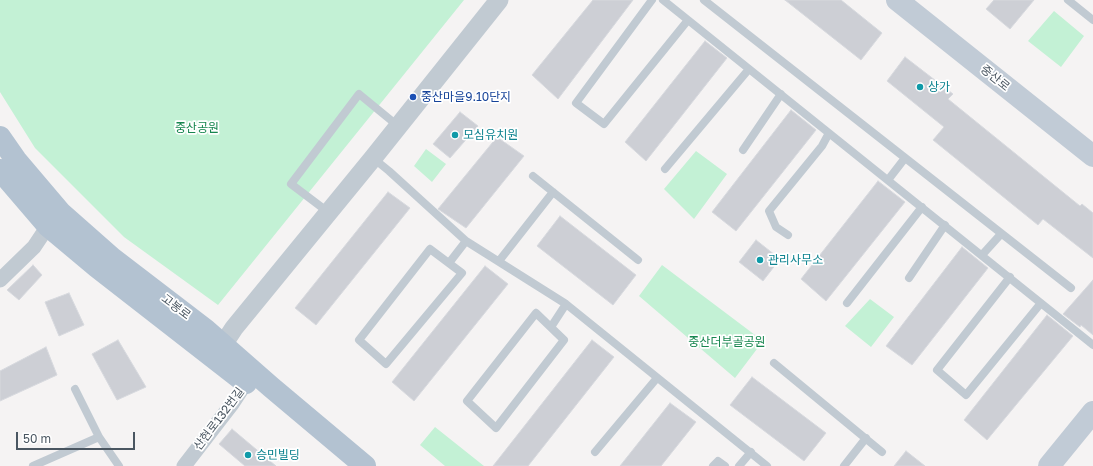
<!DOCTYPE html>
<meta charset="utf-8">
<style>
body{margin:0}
#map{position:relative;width:1093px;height:466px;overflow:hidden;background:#f5f3f3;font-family:"Golos Text",sans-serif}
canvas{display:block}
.scale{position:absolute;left:16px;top:432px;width:119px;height:18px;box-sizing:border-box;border:2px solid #4a5661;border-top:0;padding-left:5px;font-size:12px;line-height:14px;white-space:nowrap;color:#4a5661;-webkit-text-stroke:3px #fff;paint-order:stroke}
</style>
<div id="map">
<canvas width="1093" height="466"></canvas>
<div class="scale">50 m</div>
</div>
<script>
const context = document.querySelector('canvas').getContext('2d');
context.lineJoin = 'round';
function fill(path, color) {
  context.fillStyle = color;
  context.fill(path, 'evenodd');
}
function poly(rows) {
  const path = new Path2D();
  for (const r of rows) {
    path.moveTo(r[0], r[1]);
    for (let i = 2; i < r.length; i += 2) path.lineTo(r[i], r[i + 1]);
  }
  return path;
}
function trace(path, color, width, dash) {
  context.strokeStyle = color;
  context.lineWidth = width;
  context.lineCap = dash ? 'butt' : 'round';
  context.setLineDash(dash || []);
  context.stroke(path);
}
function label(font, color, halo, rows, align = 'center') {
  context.font = font + ' "Golos Text","Noto Sans KR",sans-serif';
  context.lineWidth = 3.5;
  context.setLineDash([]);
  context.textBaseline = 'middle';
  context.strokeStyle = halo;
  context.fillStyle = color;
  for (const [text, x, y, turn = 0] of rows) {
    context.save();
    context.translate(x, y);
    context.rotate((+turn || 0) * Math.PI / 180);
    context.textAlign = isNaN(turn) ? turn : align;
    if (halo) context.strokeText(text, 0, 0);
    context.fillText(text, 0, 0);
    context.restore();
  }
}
fill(poly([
 [0,0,464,0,218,305,124,237,35,148,0,92],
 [1054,11,1084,36,1061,67,1028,41],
 [426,149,446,164,432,182,414,166],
 [696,151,727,174,694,219,664,189],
 [662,265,763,341,735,378,639,296],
 [870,299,894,317,871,347,845,326],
 [435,427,484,466,445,466,420,445]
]), '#c3f1d5');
const building = poly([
 [593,0,633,0,558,99,532,75,593,0],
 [785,0,841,0,882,33,861,60,785,0],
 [994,0,1034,0,1010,29,986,9,994,0],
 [705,41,727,58,646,161,625,142,705,41],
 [905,57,953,94,948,99,1080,206,1082,204,1093,213,1093,258,1043,219,1038,225,933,140,944,127,887,81,905,57],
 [791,110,816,130,736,231,712,212,791,110],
 [460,112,478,126,450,158,433,144,460,112],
 [497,137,524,156,466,228,438,209,497,137],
 [878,181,905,202,826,301,801,279,878,181],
 [388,192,410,208,316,325,295,308,388,192],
 [560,216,636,275,613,305,537,246,560,216],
 [756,240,780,259,763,281,739,262,756,240],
 [962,247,988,268,912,365,886,346,962,247],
 [33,265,42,275,19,300,7,290,33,265],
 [485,266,508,284,414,401,392,382,485,266],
 [1093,280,1093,335,1081,325,1080,327,1063,314,1093,280],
 [69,293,84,325,59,336,45,302,69,293],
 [1047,315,1073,336,987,440,964,420,1047,315],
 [118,340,146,387,117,400,92,354,118,340],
 [592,340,614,357,528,466,493,466,592,340],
 [46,347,57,375,0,401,0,371,46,347],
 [752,377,826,433,804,461,730,405,752,377],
 [670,403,696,422,661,466,620,466,670,403],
 [232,429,276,466,245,466,219,444,232,429],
 [906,451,925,466,894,466,906,451]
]);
fill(building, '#cdcfd5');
trace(building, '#d7d9de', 1);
trace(poly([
 [652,0,576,103,604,124,688,20],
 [663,0,1093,345],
 [704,0,1071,288],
 [1068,0,1093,20],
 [743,150,781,94],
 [373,158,389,171,466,241,566,304,767,466],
 [665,169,749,69],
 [533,176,638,260],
 [888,180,905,158],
 [328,212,291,184,359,94,398,126],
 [788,235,776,227,769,211,822,146,829,133],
 [430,249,462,273,386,364,359,340,430,249],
 [982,255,1001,234],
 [499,261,553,192],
 [449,263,466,241],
 [1010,277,937,370,966,395,1041,303],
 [909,278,945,225],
 [847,303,922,207],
 [536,313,564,340,496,428,467,401,536,313],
 [551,327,566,304],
 [774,363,882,452],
 [75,389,99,437,119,466],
 [595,452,657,378],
 [33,466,99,437],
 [713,466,718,461,725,466],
 [739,466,751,452],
 [844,466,866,438]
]), '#c1cad2', 8);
trace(poly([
 [0,280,34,247,48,226],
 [184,466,232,404,251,375]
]), '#c1cad2', 15);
trace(poly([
 [215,357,234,328,373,158,499,0]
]), '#c1cad2', 19);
trace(poly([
 [897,0,1093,156],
 [1049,466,1093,412]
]), '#c1cbd6', 22);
trace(poly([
 [0,137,16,160,61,213,112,258,206,330,271,387,365,466],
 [0,170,48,226,97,267,246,383]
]), '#b3c2d1', 22);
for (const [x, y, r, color] of [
 [920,87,4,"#0f9aa8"],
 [413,97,4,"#1a4fb4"],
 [455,135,4,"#0f9aa8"],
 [760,260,4,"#0f9aa8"],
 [248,455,4,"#0f9aa8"]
]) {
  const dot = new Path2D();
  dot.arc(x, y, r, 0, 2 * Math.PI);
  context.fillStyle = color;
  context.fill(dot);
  trace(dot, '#fff', 1.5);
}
label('12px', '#4a5661', '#fff', [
 ["중산로",995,78,39],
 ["고봉로",176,307,37],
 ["산현로132번길",219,419,-53]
]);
label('12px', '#0d838f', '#fff', [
 ["상가",928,87],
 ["모심유치원",463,135],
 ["관리사무소",768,260],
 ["승민빌딩",256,455]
], 'left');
label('12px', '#164399', '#fff', [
 ["중산마을9.10단지",421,97]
], 'left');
label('12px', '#17864f', '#fff', [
 ["중산공원",197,128],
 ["중산더부골공원",727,342]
]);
</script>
